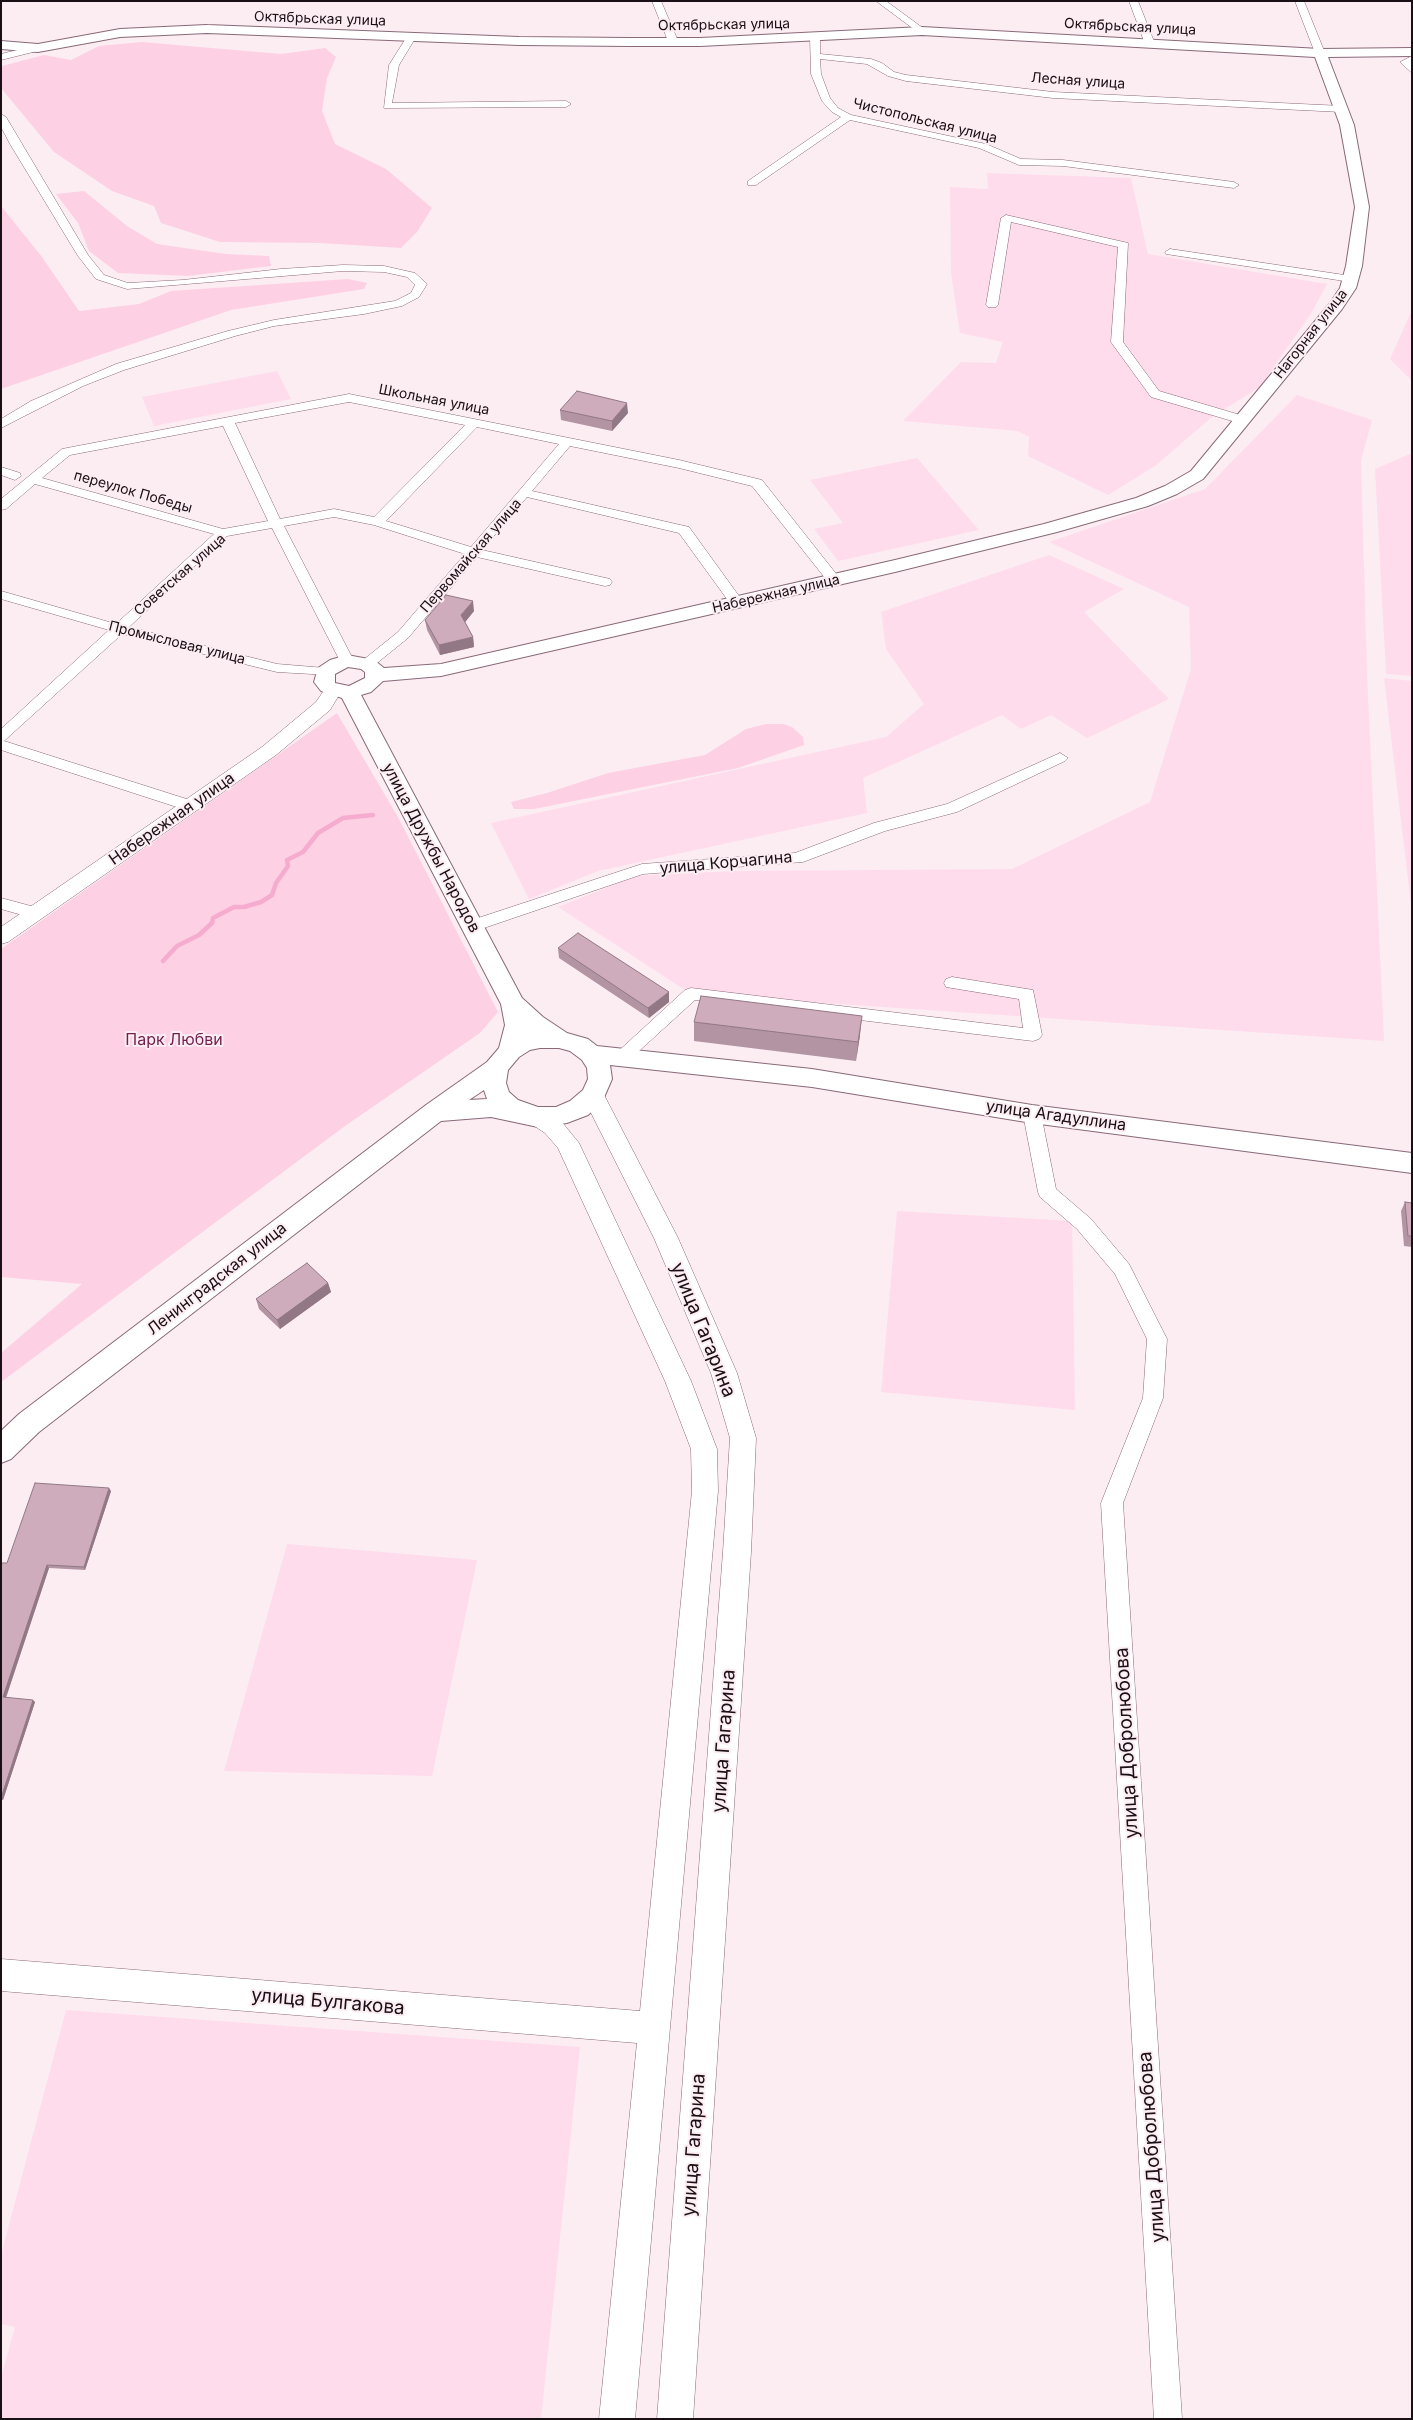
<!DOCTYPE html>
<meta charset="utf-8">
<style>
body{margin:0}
#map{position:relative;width:1413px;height:2420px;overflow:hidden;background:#fcedf3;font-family:Inter,sans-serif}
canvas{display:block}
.frame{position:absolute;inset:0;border:2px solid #1a0f14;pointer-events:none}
</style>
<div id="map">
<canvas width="1413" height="2420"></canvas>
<div class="frame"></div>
</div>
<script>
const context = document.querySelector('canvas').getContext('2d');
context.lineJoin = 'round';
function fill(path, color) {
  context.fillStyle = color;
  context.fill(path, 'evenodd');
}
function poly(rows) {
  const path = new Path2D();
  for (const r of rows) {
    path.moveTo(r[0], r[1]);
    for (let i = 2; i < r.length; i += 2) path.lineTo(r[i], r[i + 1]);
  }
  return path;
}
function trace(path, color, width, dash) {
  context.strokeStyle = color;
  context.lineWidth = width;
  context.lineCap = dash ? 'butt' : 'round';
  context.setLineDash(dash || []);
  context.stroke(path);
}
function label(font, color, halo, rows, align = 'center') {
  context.font = font + ' Inter,sans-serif';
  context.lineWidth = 4;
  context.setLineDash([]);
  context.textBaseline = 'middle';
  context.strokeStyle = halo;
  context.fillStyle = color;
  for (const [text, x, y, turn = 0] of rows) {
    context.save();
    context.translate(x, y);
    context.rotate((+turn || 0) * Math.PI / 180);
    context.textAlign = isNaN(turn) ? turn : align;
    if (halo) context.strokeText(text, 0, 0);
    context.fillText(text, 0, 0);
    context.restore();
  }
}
fill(poly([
 [987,173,1131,178,1148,254,1327,284,1312,312,1260,387,1212,417,1155,466,1108,495,1028,456,1029,437,1018,431,903,421,961,362,996,363,1003,342,960,333,951,273,950,187,988,189],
 [1412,310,1412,381,1390,359],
 [277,371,291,399,154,426,142,397],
 [1297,395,1372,420,1361,461,1367,674,1384,1041,691,994,558,907,635,876,734,871,1012,869,1150,802,1191,669,1189,607,1049,542,1205,489],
 [1412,453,1412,676,1386,674,1375,469],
 [917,458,979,530,838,561,814,529,843,523,810,480],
 [1049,555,1124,589,1084,612,1169,699,1087,738,1051,715,1021,729,1002,715,863,778,867,813,598,871,529,899,491,823,886,737,924,704,886,649,881,612],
 [1384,678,1412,681,1412,913],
 [897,1211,1072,1221,1075,1410,881,1392],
 [287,1544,477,1560,432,1776,224,1771],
 [66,2010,580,2047,541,2419,1,2419,1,2377,15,2327,1,2324,1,2255]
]), '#ffdceb');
fill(poly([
 [142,42,281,54,325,48,336,57,327,78,322,111,335,144,386,169,432,208,417,232,401,248,320,243,220,242,161,223,154,206,112,191,54,152,1,88,2,66,44,55,71,60,99,46],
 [84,191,127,226,157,244,226,254,269,256,271,266,188,276,118,273,89,251,78,223,56,194],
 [1,206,42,257,79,311,139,304,171,291,348,279,367,283,364,289,231,310,1,389],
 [337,713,399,819,498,1012,480,1033,345,1126,1,1382,1,1353,82,1284,1,1277,1,949],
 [766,724,783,724,792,727,803,737,804,745,738,768,534,809,514,809,511,802,547,793,608,773,705,755,746,729]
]), '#fed0e4');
trace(poly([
 [163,961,177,946,199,935,212,923,213,918,234,907,244,907,261,902,272,895,276,883,288,866,287,860,303,852,318,833,343,818,373,815]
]), '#f6accf', 4.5);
const minor = poly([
 [652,1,661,1,678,41,676,43,668,41,652,1],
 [876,1,886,1,927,31,919,33,876,1],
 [1129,1,1138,1,1155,44,1153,46,1145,44,1129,1],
 [1295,1,1304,1,1325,53,1323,55,1315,53,1295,1],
 [411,34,416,37,399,65,392,103,566,101,571,104,566,107,384,108,389,65,408,35,411,34],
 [815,34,820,37,820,54,871,59,882,63,894,72,906,75,1053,92,1342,106,1347,109,1342,112,1053,98,906,81,888,76,867,64,820,59,821,74,830,98,838,108,851,115,986,144,1021,159,1063,160,1234,182,1239,185,1234,188,1063,166,1019,165,979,148,850,120,756,185,748,185,748,181,841,117,832,112,822,101,811,74,810,37,815,34],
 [38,45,43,48,41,50,1,60,1,54,38,45],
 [1412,56,1411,63,1412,73,1400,62,1412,56],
 [1,114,6,117,88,255,104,275,128,283,183,280,281,269,343,265,384,266,415,273,427,284,419,297,402,306,364,314,274,326,235,336,124,370,83,386,1,428,1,419,31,401,116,364,228,331,274,320,395,301,411,293,415,285,407,277,384,272,343,271,127,289,96,279,78,256,10,144,1,127,1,114],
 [1006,215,1128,243,1123,342,1159,391,1247,417,1249,420,1247,423,1239,423,1151,397,1111,342,1118,247,1011,222,998,305,996,307,988,307,986,305,1001,218,1006,215],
 [1170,249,1351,276,1357,279,1351,282,1166,254,1165,252,1170,249],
 [349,394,679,460,762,480,841,580,839,583,829,583,752,486,679,468,570,446,532,491,689,527,744,603,742,606,732,606,679,533,527,497,482,550,610,579,612,582,610,585,605,586,477,557,408,638,372,667,367,668,360,664,362,661,398,632,465,554,374,525,334,517,284,526,354,661,347,665,340,661,272,528,227,536,129,627,277,664,325,668,330,669,332,672,330,675,277,672,122,634,4,741,196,802,199,806,196,810,186,810,1,750,1,729,109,630,1,599,1,591,116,624,214,534,35,484,6,509,1,510,1,499,62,449,349,394],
 [349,402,465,425,374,517,334,509,280,519,235,423,349,402],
 [223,426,268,521,223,529,42,478,70,455,223,426],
 [477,427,559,444,471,547,386,521,477,427],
 [1,467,20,473,21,476,15,480,1,475,1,467],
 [1060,753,1068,758,1065,761,957,812,885,831,803,862,643,874,478,930,472,932,466,930,464,926,466,922,642,864,795,853,874,823,947,804,1060,753],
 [1,898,42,909,44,913,42,917,36,919,1,909,1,898],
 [952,977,1033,990,1042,1035,1039,1039,1033,1041,695,1000,627,1062,621,1063,615,1062,612,1057,685,990,691,988,1023,1028,1019,999,946,987,944,983,946,979,952,977],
 [1032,1107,1038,1109,1041,1114,1056,1189,1091,1219,1129,1264,1167,1339,1163,1398,1123,1503,1182,2419,1154,2419,1101,1503,1143,1398,1147,1339,1115,1274,1077,1229,1040,1197,1038,1192,1023,1114,1026,1109,1032,1107]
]);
const tertiary = poly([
 [333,684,339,686,342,690,330,710,276,755,8,942,1,944,1,927,262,747,316,702,327,686,333,684],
 [593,1087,601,1089,678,1238,737,1373,756,1438,751,1552,693,2419,657,2419,723,1552,730,1438,711,1373,654,1238,582,1095,585,1089,593,1087],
 [538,1108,561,1121,579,1143,691,1381,717,1449,718,1491,635,2419,599,2419,637,2043,1,1991,1,1959,640,2011,692,1491,691,1449,665,1381,558,1148,545,1133,530,1123,527,1117,530,1111,538,1108]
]);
const secondary = poly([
 [207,25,519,37,629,38,700,38,922,27,1320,49,1412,48,1412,56,1328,57,1354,125,1369,207,1362,266,1356,288,1342,309,1203,479,1177,494,1148,506,1057,532,895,572,441,676,383,681,371,692,361,695,522,998,543,1017,567,1033,588,1039,597,1046,812,1069,1032,1105,1412,1153,1412,1173,1032,1123,812,1087,610,1065,612,1079,602,1102,588,1115,567,1123,538,1127,491,1117,441,1121,39,1432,11,1459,1,1463,1,1431,19,1414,426,1105,487,1062,499,1048,505,1025,501,1004,342,698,321,691,314,682,318,668,330,660,347,655,374,660,384,668,441,664,895,560,1044,524,1136,498,1165,486,1191,471,1330,303,1340,288,1346,266,1355,207,1340,125,1315,57,922,35,700,46,629,46,519,45,207,33,120,37,38,52,1,49,1,41,38,44,120,29,207,25],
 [348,667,361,669,365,672,365,678,349,686,335,683,335,674,348,667],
 [540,1048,559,1048,570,1051,582,1060,587,1068,588,1079,583,1090,570,1101,556,1107,538,1107,518,1100,509,1092,506,1083,508,1070,519,1057,530,1050,540,1048],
 [484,1090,487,1099,469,1100,484,1090]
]);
trace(minor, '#896978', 1);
trace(tertiary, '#896978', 1);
trace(secondary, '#896978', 2);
fill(minor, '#fff');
fill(tertiary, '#fff');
fill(secondary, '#fff');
fill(poly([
 [560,410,628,413,612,431,561,420],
 [474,611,465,622,473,637,474,647,440,655,427,630,425,620],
 [558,948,669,992,669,1002,649,1018,559,958],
 [694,1022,860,1035,856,1061,694,1041],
 [1405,1202,1412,1203,1412,1247,1404,1246,1401,1211],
 [328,1283,331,1292,280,1329,259,1309,256,1299],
 [111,1491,85,1570,49,1568,6,1698,35,1702,3,1800,1,1800,1,1563,7,1563]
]), '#b294a2');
fill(poly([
 [627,403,628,413,612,431,612,421],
 [473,601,474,611,462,626,461,615],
 [473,637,474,647,440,655,439,645],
 [669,992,669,1002,649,1018,648,1008],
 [862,1016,860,1035,856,1061,858,1042],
 [328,1283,331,1292,280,1329,277,1320],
 [109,1488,111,1491,85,1570,84,1567],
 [47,1565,49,1568,5,1700,3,1697],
 [33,1700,35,1702,3,1800,1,1798]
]), '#917884');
const building = poly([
 [577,391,627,403,612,421,560,410,577,391],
 [446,595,473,601,461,615,473,637,439,645,425,620,446,595],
 [578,933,669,992,648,1008,558,948,578,933],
 [701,996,862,1016,858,1042,694,1022,701,996],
 [1405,1202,1412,1203,1412,1236,1408,1236,1405,1202],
 [307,1263,328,1283,277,1320,256,1299,307,1263],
 [35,1483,109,1488,84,1567,47,1565,3,1697,33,1700,1,1798,1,1563,7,1563,35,1483]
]);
fill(building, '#cfacbc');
trace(building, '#917884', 1);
label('14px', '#1a0f14', '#fcedf3', [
 ["Октябрьская улица",320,19,2],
 ["Октябрьская улица",724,25,-1],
 ["Октябрьская улица",1130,27,3],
 ["Лесная улица",1078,81,4],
 ["Чистопольская улица",925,121,14],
 ["Нагорная улица",1311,334,-52],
 ["Школьная улица",434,400,11],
 ["переулок Победы",133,492,16],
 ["Первомайская улица",471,556,-49],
 ["Советская улица",180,575,-41],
 ["Набережная улица",776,594,-13],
 ["Промысловая улица",177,643,14]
]);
label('16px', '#1a0f14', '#fcedf3', [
 ["Набережная улица",172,819,-35],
 ["улица Дружбы Народов",431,848,62],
 ["улица Корчагина",726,863,-5],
 ["улица Агадуллина",1056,1116,8],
 ["Ленинградская улица",217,1279,-38]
]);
label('16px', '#711f4d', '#fcedf3', [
 ["Парк Любви",174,1040]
]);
label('19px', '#1a0f14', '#fcedf3', [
 ["улица Гагарина",703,1330,68],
 ["улица Гагарина",724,1741,-86],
 ["улица Добролюбова",1127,1743,-93],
 ["улица Булгакова",328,2002,5],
 ["улица Гагарина",694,2145,-86],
 ["улица Добролюбова",1152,2147,-94]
]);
</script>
